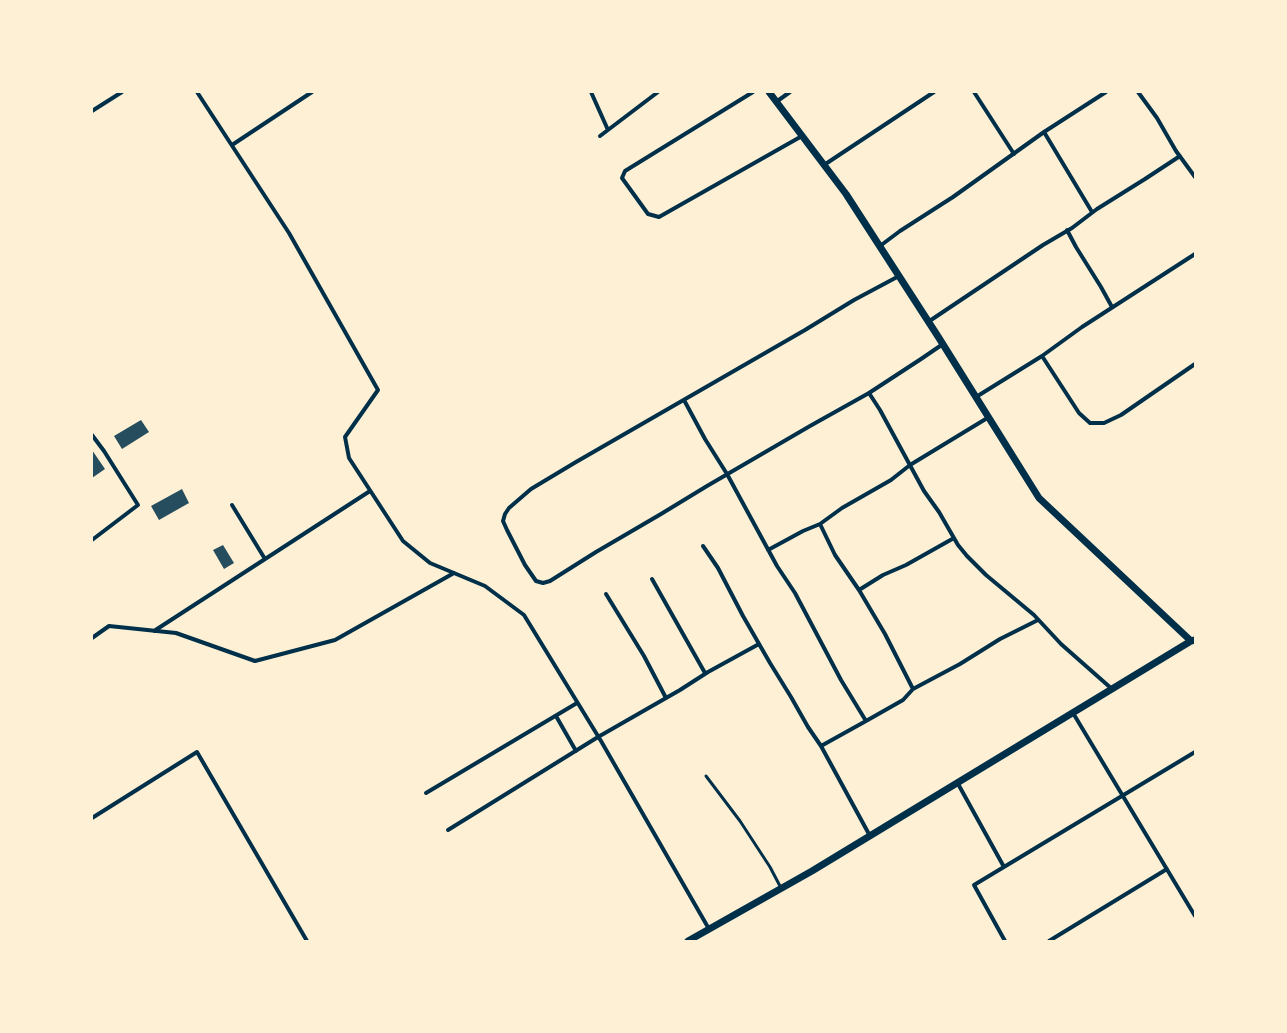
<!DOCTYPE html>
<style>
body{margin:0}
#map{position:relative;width:1287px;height:1033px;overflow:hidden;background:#fdf0d5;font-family:"Work Sans",sans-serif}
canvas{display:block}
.frame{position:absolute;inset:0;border:93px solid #fdf0d5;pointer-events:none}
</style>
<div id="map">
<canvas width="1287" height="1033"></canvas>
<div class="frame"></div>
</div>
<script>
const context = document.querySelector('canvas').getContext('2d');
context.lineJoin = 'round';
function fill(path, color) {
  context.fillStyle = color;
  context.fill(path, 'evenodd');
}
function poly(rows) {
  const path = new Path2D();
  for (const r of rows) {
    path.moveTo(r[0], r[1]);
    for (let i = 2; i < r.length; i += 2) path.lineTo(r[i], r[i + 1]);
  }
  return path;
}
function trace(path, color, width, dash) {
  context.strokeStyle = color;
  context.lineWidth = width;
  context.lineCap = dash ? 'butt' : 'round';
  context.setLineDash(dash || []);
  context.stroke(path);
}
fill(poly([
 [141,420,149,432,122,449,114,436],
 [92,450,105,469,92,478],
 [182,489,189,503,159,520,151,506],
 [223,545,234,563,224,569,213,550]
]), '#264d5e');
trace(poly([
 [706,776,740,821,770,867,781,888]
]), '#003049', 3);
trace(poly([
 [197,92,289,233,378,390,345,437,349,458,403,541,430,563,485,586,524,615,601,741,709,929],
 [591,92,608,130],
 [753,92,625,171,622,178,648,214,659,217,802,136],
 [974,92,1014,154],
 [1138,92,1157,118,1176,151,1195,177],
 [776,102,790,92],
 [92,111,122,92],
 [1044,132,1092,212],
 [600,136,658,92],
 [232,145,312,92],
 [824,165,934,92],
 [1067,230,1076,247,1101,287,1112,307],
 [880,246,900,231,953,197,1044,132,1106,92],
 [928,322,1043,245,1072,228,1097,209,1145,179,1180,156],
 [943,344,921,359,869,393,880,410,924,491,939,512,958,545,967,556,986,575,1034,615,1061,644,1112,689],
 [1042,356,1079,413,1090,423,1104,423,1121,415,1195,364],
 [869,393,810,426,707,486,661,514,596,552,550,581,543,583,536,581,525,565,507,530,503,521,505,514,509,508,531,489,576,462,805,330,854,300,899,276],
 [976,397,1042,356,1082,327,1195,254],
 [684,400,705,439,727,474,777,566,795,593,841,680,866,721,903,700,913,689],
 [989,417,910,465,891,480,842,508,820,524,835,555,859,590,885,634,913,689,960,664,1000,639,1038,620],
 [92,435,104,451,138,505,92,540],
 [232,505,265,559],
 [703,546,718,568,743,616,770,663,791,697,808,727,821,746,870,836],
 [768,550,803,531,820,524],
 [652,579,705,673],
 [859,590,883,575,906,565,954,538],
 [606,594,644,656,666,698],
 [154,631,370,491],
 [92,638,109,626,176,633,255,661,335,640,454,573],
 [1073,713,1195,916],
 [556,716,576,751],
 [821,746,866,721],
 [957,782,1004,867],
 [426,793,577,703],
 [92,818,197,752,307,941],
 [448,830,598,737,680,690,708,672,759,644],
 [1005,941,974,885,1195,752],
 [1049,941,1167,869]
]), '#003049', 4);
trace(poly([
 [769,92,846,194,939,338,1039,498,1191,641],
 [688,941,812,871,1191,641,1195,640]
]), '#003049', 7);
</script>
